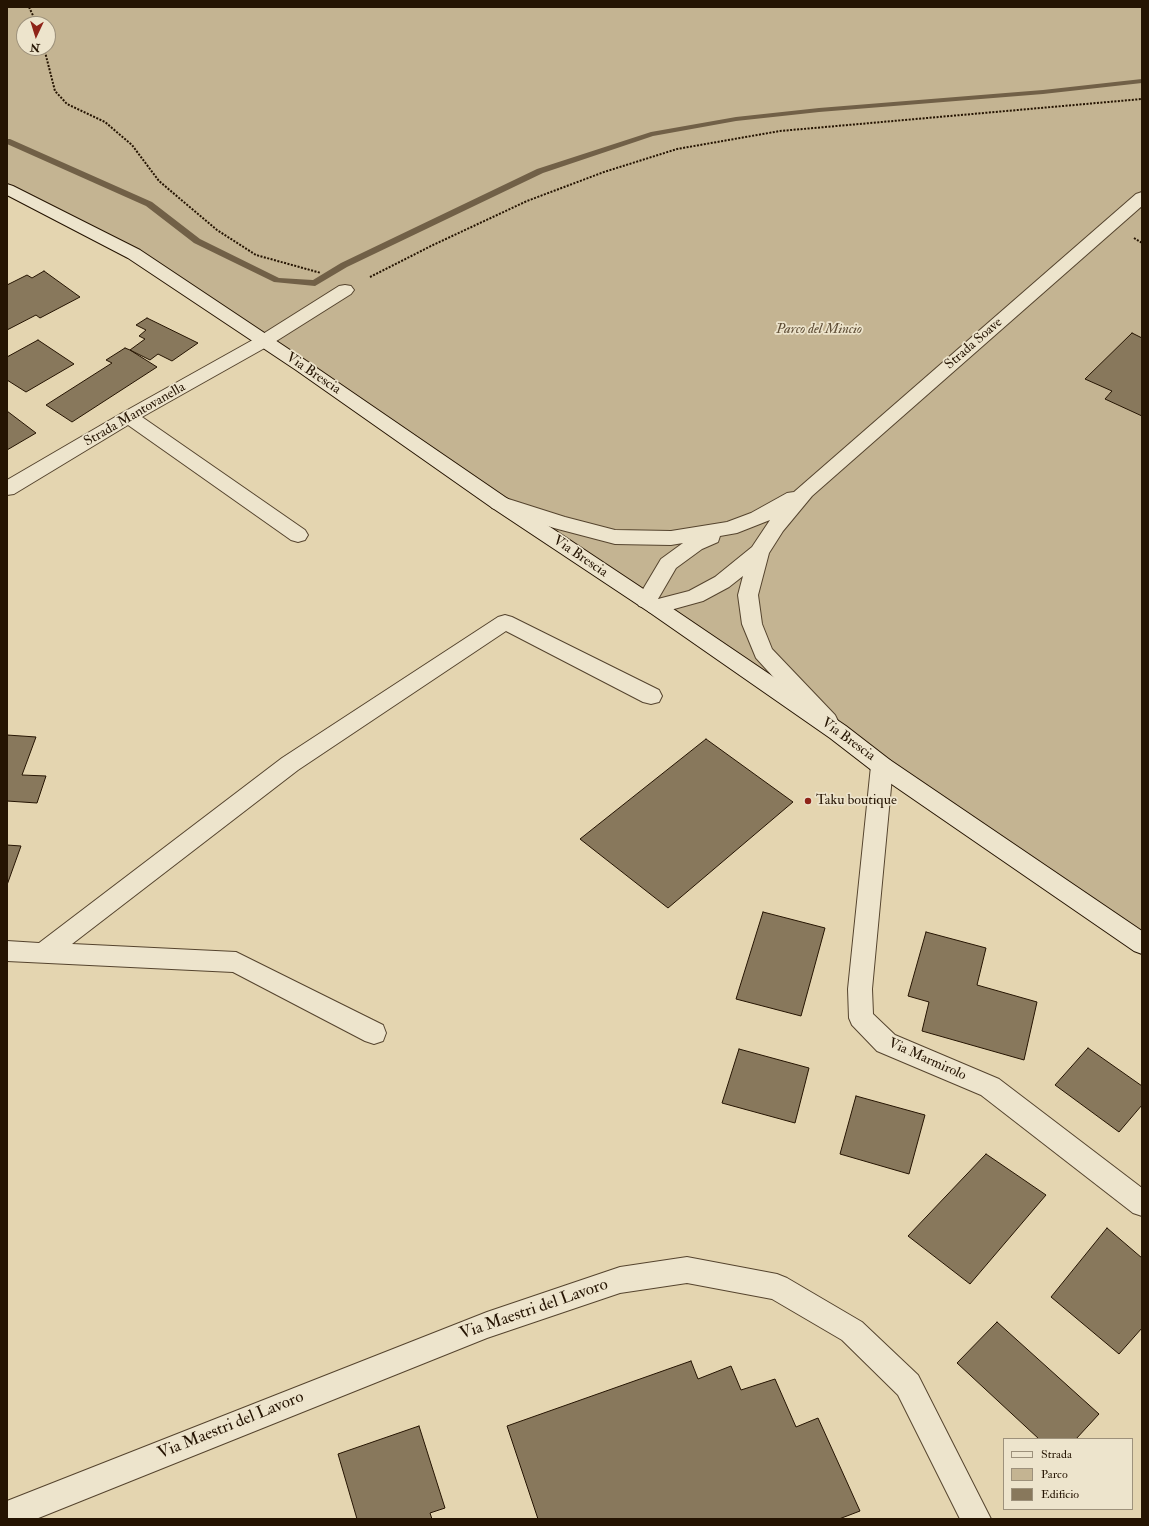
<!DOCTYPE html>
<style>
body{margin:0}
#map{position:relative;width:1149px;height:1526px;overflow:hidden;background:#e4d5b0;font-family:"IM FELL Double Pica",serif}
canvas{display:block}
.frame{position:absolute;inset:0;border:8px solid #251402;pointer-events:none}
.legend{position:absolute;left:1003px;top:1438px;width:130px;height:72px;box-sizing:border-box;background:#ede4cc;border:1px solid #9d917b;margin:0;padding:5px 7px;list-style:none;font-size:12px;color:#251402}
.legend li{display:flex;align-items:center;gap:8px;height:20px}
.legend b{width:20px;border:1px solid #9d917b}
.north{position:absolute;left:16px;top:16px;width:40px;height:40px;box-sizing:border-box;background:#ede4cc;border:1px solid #9d917b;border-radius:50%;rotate:184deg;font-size:11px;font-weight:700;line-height:16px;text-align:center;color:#251402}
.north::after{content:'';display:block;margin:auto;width:14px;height:18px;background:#8f2418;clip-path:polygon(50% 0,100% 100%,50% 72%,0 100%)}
</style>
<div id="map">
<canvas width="1149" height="1526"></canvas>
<div class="frame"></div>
<ul class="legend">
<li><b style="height:5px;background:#ede4cc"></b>Strada</li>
<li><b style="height:11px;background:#c4b492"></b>Parco</li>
<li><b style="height:11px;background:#88785c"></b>Edificio</li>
</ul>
<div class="north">N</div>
</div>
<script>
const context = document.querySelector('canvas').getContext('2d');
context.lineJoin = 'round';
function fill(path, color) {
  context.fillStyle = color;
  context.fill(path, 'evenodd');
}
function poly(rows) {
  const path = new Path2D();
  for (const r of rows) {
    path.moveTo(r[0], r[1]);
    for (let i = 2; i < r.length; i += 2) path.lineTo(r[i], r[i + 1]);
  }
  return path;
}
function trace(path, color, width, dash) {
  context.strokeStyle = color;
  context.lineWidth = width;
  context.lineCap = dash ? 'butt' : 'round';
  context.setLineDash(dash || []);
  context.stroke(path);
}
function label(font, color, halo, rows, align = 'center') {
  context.font = font + ' "IM FELL Double Pica",serif';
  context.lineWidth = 3.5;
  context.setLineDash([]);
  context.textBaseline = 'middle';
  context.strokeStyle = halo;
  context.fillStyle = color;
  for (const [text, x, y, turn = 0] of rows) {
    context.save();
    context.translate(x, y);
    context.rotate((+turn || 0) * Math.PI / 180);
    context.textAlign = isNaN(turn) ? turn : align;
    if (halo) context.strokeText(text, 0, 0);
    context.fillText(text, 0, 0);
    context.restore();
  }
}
fill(poly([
 [7,7,1142,7,1142,943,181,286,7,196],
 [24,24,48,24,48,48,24,48]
]), '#c4b492');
fill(poly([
 [1142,79,1142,83,1043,94,819,112,736,121,653,136,543,173,347,267,315,286,274,282,194,243,146,206,7,144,7,139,10,139,152,202,200,239,279,278,313,280,341,263,537,169,651,132,736,117,819,108,1043,90,1142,79]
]), '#716047');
const building = poly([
 [44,271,80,297,40,318,36,315,7,330,7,285,27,275,32,278,44,271],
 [147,318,198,343,172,361,158,354,150,360,130,350,145,339,139,336,146,330,136,325,147,318],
 [1132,333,1142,338,1142,416,1105,399,1112,391,1085,379,1132,333],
 [38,340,74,364,26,392,7,380,7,357,38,340],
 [125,348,130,350,157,367,72,422,46,405,112,363,106,360,125,348],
 [7,411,36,433,7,450,7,411],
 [7,735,36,737,22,775,46,776,37,803,7,801,7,735],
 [706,739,793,802,668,908,580,839,706,739],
 [7,845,21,846,7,885,7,845],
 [763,912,825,928,801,1016,736,999,763,912],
 [926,932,986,948,977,985,1037,1002,1024,1060,922,1031,929,1002,908,996,926,932],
 [1088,1048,1142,1086,1142,1105,1119,1132,1055,1085,1088,1048],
 [739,1049,809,1068,795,1123,722,1103,739,1049],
 [856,1096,925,1115,909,1174,840,1154,856,1096],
 [986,1154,1046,1195,970,1284,908,1236,986,1154],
 [1107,1228,1142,1258,1142,1328,1119,1354,1051,1297,1107,1228],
 [997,1322,1099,1414,1076,1439,1039,1439,957,1363,997,1322],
 [691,1361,698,1379,731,1366,741,1390,775,1379,796,1427,818,1418,860,1511,839,1519,538,1519,507,1426,691,1361],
 [419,1426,445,1508,430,1513,432,1519,357,1519,338,1454,419,1426]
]);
fill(building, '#88785c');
trace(building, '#251402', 1);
const minor = poly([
 [1142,192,1142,206,812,496,783,531,769,553,758,595,762,624,772,649,835,715,838,721,835,727,827,729,819,727,756,658,742,624,738,595,743,576,729,587,703,601,656,614,649,612,646,608,639,606,636,601,661,559,683,543,671,545,615,544,554,528,492,508,489,503,492,498,499,496,565,517,615,530,671,531,727,522,751,513,787,493,794,492,1136,194,1142,192],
 [770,520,752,547,715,577,689,591,658,599,676,568,702,549,718,542,720,536,737,533,770,520],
 [345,285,351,286,354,290,351,294,270,345,142,417,305,530,308,535,305,540,298,542,291,540,128,425,14,494,7,495,7,480,122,413,258,337,339,286,345,285],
 [505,615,512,617,659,690,662,696,659,702,651,704,643,702,506,631,298,770,72,944,236,952,383,1025,386,1033,383,1041,374,1044,365,1041,233,972,7,961,7,941,39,943,282,758,498,617,505,615],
 [882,758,890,760,893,766,872,989,873,1014,895,1035,999,1079,1142,1188,1142,1216,1133,1213,981,1095,877,1051,852,1025,849,1018,848,989,871,766,874,760,882,758],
 [687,1257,777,1274,787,1278,862,1322,918,1375,991,1519,960,1519,898,1395,842,1340,772,1299,687,1283,620,1293,487,1338,36,1519,7,1519,7,1501,487,1312,620,1267,687,1257]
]);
const secondary = poly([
 [7,184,13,186,140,250,308,362,505,497,663,602,846,726,890,760,1142,931,1142,954,1134,951,874,772,830,738,649,612,491,507,296,370,128,258,7,195,7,184]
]);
trace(minor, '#55442e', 2);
trace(secondary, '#251402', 2);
trace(poly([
 [29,7,37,24],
 [44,48,55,91,67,104,105,122,132,145,159,181,217,230,256,255,321,273],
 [1134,238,1142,243],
 [370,277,433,245,527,201,604,172,677,149,780,131,1142,99]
]), '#251402', 2, [2, 1.5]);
fill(minor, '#ede4cc');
fill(secondary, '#ede4cc');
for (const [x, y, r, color] of [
 [808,801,4,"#8f2418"]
]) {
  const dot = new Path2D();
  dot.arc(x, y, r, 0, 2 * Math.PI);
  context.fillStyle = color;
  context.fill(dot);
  trace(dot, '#ede4cc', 1.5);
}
label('italic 14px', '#5d4c34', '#ede4cc', [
 ["Parco del Mincio",819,330]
]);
label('14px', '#251402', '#ede4cc', [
 ["Strada Soave",974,344,-41],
 ["Via Brescia",313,374,34],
 ["Strada Mantovanella",135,415,-30],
 ["Via Brescia",580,557,34],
 ["Via Brescia",848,740,36],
 ["Via Marmirolo",927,1060,24]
]);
label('14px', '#251402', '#ede4cc', [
 ["Taku boutique",816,801]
], 'left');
label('17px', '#251402', '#ede4cc', [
 ["Via Maestri del Lavoro",534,1310,-19],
 ["Via Maestri del Lavoro",231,1426,-22]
]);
</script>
